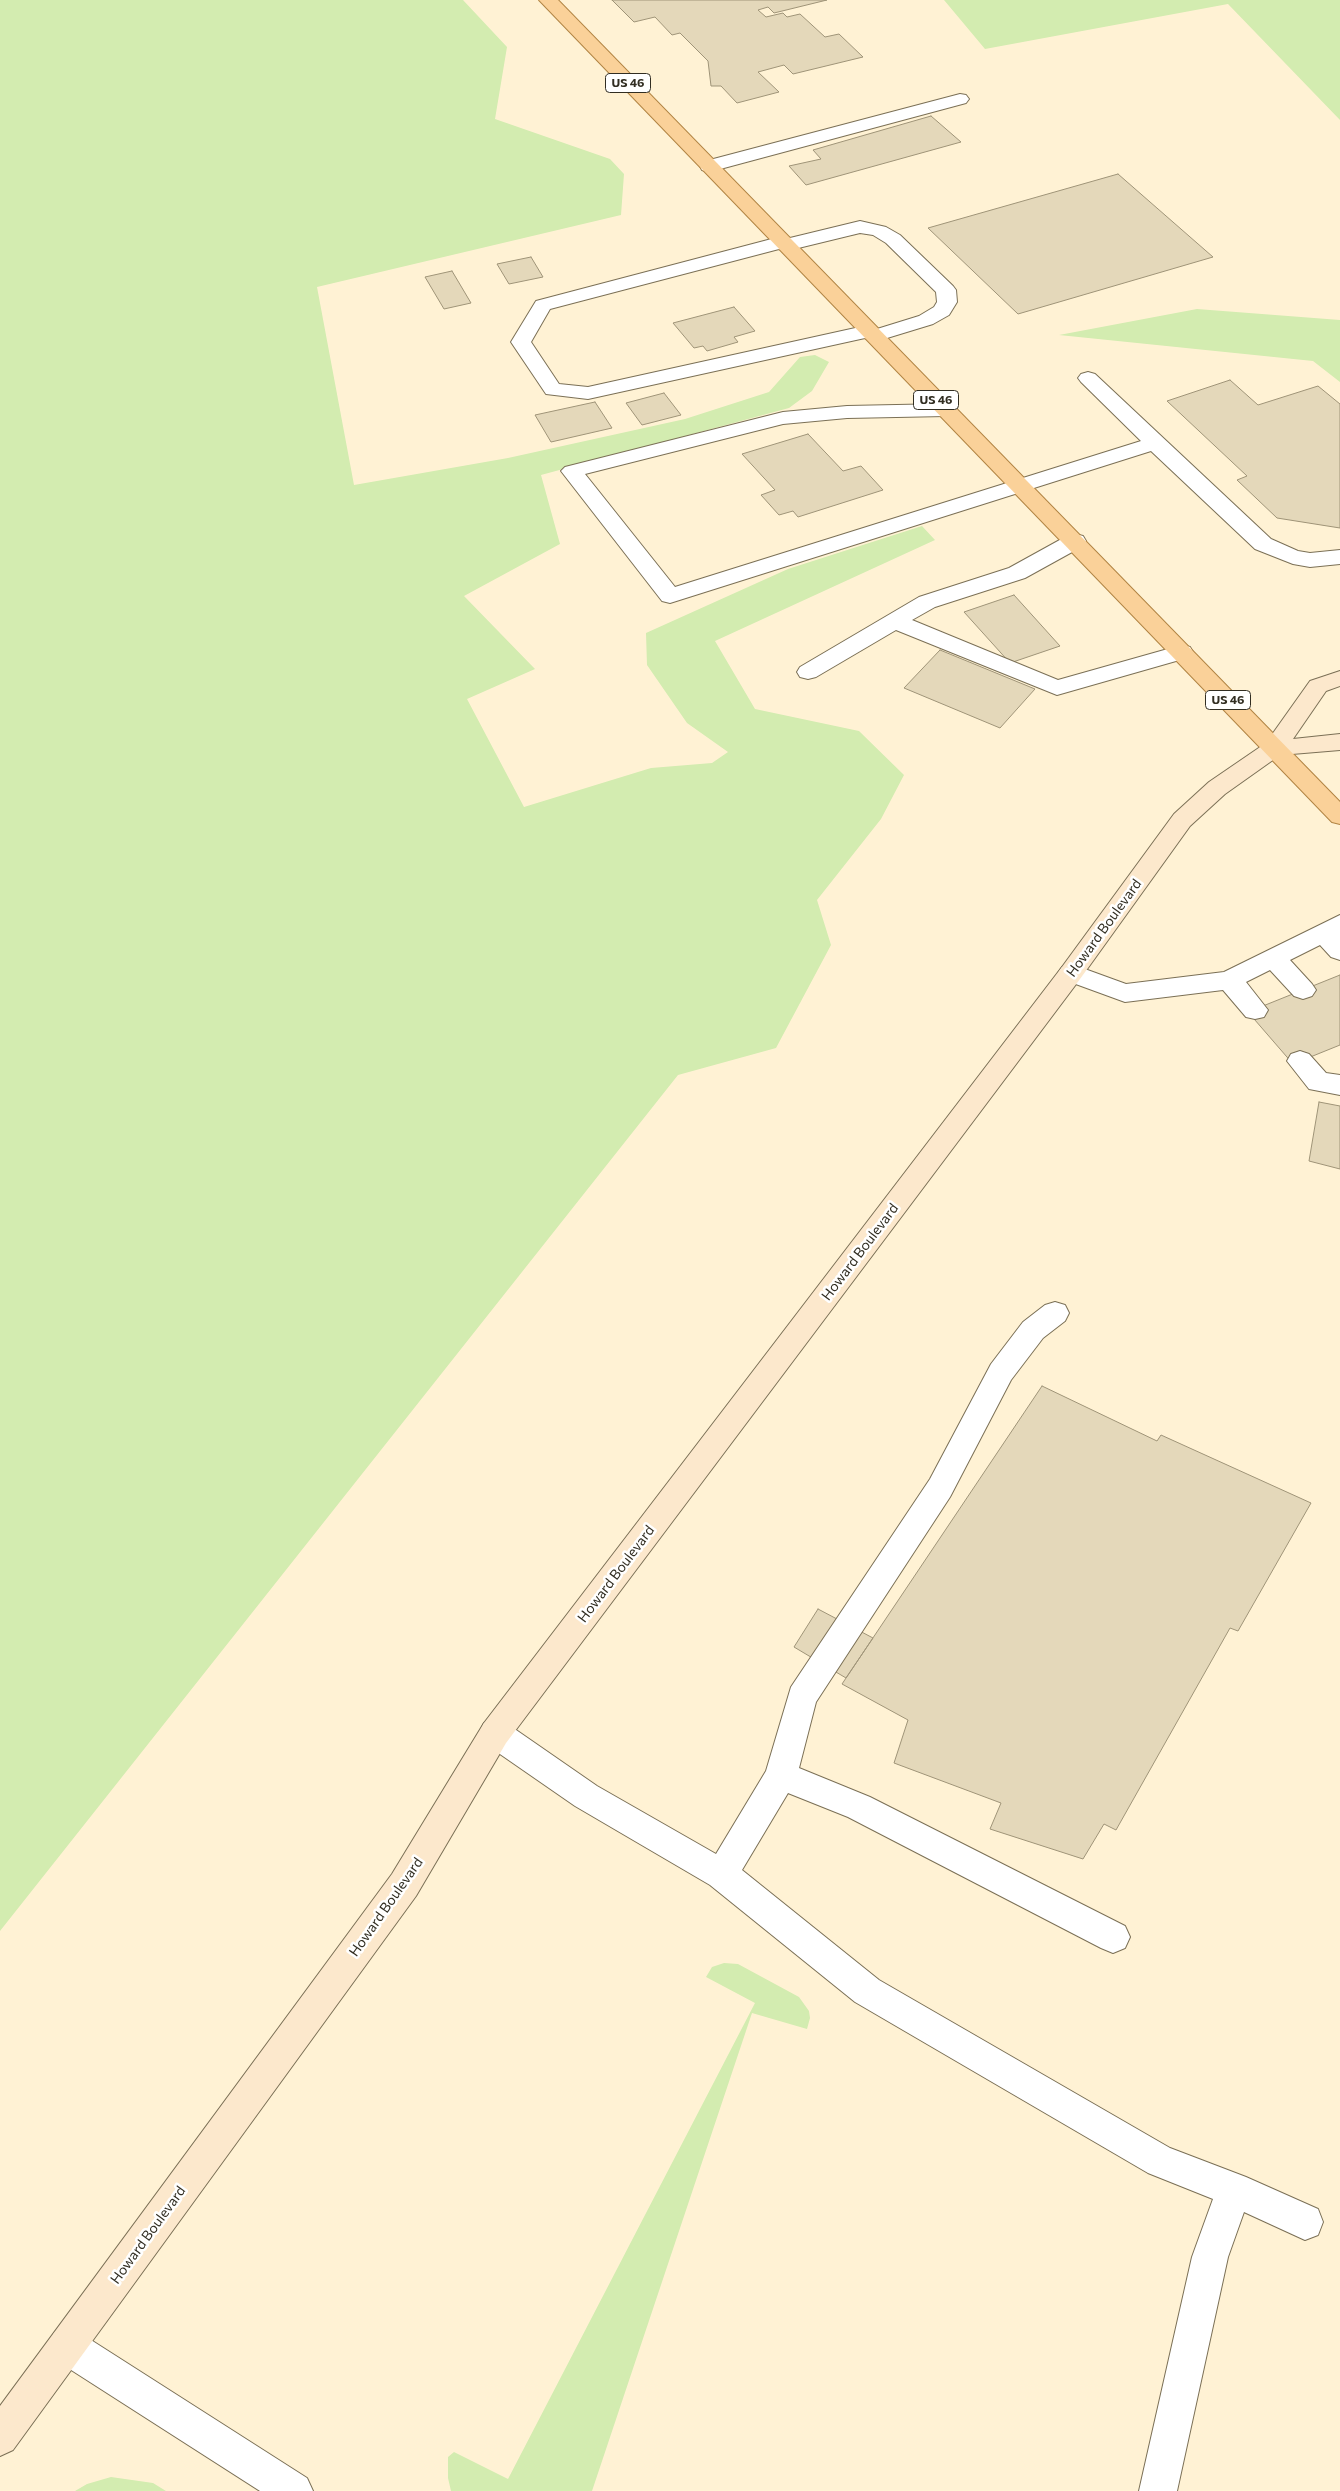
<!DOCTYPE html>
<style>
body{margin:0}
canvas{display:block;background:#fff2d4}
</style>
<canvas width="1340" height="2491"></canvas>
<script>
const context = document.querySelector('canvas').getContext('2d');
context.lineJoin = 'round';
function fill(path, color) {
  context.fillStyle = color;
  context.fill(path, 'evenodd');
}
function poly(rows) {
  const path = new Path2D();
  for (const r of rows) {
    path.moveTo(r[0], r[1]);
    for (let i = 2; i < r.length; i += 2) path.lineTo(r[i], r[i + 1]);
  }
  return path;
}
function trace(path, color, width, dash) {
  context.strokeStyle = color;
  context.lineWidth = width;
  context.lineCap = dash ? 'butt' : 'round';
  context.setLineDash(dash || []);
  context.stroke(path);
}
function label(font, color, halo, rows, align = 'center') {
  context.font = font + ' Commissioner,sans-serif';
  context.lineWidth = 5;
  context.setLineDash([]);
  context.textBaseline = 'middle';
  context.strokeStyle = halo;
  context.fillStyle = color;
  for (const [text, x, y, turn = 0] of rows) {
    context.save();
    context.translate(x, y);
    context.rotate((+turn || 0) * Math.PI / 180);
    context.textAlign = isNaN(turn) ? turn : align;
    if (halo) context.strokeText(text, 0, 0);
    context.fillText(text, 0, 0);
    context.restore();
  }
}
fill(poly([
 [0,0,463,0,507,47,495,119,610,159,624,174,621,215,317,287,354,485,508,458,685,419,769,392,800,357,815,355,829,362,812,391,789,408,541,475,560,544,464,596,535,669,467,699,524,807,651,768,712,763,728,752,687,723,647,665,646,633,788,569,922,526,935,540,715,641,755,709,859,731,904,775,881,819,817,900,831,945,776,1048,678,1075,0,1931],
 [944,0,1340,0,1340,120,1228,4,985,49],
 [1197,309,1340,320,1340,382,1313,361,1059,335],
 [724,1963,738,1964,799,1997,809,2011,810,2018,807,2029,752,2013,592,2491,451,2491,448,2478,448,2457,454,2452,508,2479,755,2003,706,1977,712,1967],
 [111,2477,153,2483,166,2491,75,2491,87,2484]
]), '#d3ecb0');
const building = poly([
 [612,0,827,0,774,13,768,7,758,10,766,17,783,13,787,17,800,14,825,37,839,34,863,57,793,74,784,65,758,72,779,92,737,103,721,86,711,86,708,61,680,33,672,35,655,17,634,22,612,0],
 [931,116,961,142,806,185,789,166,821,159,813,150,931,116],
 [1118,174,1213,257,1018,314,928,228,1118,174],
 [531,257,543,277,509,284,497,264,531,257],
 [452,271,471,303,444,309,425,277,452,271],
 [734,307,755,331,734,337,738,342,707,351,703,346,694,348,673,323,734,307],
 [1230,380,1258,405,1318,386,1340,404,1340,528,1277,518,1237,480,1247,476,1167,401,1230,380],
 [664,393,681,415,642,425,626,403,664,393],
 [595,402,612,428,551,442,535,415,595,402],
 [808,434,843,471,861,466,883,490,798,517,793,511,779,515,761,495,775,490,742,454,808,434],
 [1014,595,1060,646,1010,663,964,612,1014,595],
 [940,650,1035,689,1000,728,904,688,940,650],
 [1340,975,1340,1045,1293,1064,1248,1012,1340,975],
 [1319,1102,1340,1106,1340,1169,1309,1161,1319,1102],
 [1042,1386,1157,1441,1161,1435,1311,1503,1238,1631,1230,1628,1116,1830,1104,1824,1083,1859,990,1829,1001,1803,894,1763,908,1720,842,1684,1042,1386],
 [818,1609,873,1638,846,1678,794,1647,818,1609]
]);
fill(building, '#e4d8ba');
trace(building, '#9f9478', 1);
const service = poly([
 [960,94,966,95,969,99,966,103,709,172,702,170,700,166,702,162,960,94],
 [860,221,886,227,900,235,953,286,956,290,957,302,949,315,933,324,874,342,865,338,588,399,546,394,511,342,536,301,783,236,790,238,860,221],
 [860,233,873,235,886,243,936,292,937,302,934,307,919,316,877,329,869,325,588,387,559,384,531,342,550,309,779,249,786,251,860,233],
 [1088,372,1095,374,1271,539,1298,551,1310,553,1340,550,1340,564,1310,567,1293,564,1255,549,1151,451,670,603,662,601,561,471,565,467,783,412,847,406,946,404,953,406,956,410,953,414,946,416,847,418,783,424,585,474,675,587,1141,441,1081,382,1078,378,1081,374,1088,372],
 [1075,534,1083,536,1086,541,1083,546,1025,578,935,607,912,620,1058,680,1182,645,1190,647,1193,652,1190,657,1057,695,896,630,816,677,808,679,800,677,797,672,800,667,919,597,1009,568,1067,536,1075,534],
 [1340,915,1340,960,1331,957,1320,945,1290,960,1312,984,1316,990,1312,996,1303,999,1294,996,1270,970,1246,982,1268,1010,1264,1017,1255,1019,1246,1017,1223,990,1125,1002,1062,979,1058,973,1062,967,1071,964,1126,984,1224,972,1340,915],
 [1300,1051,1309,1054,1326,1073,1340,1075,1340,1095,1309,1089,1287,1061,1291,1054,1300,1051],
 [1055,1302,1065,1305,1069,1313,1065,1321,1043,1338,1011,1380,950,1497,816,1702,799,1768,870,1797,1125,1926,1130,1937,1125,1948,1113,1953,1101,1948,848,1817,788,1793,742,1870,879,1980,1170,2148,1246,2177,1318,2209,1323,2222,1318,2235,1305,2240,1244,2212,1228,2257,1177,2491,1139,2491,1192,2257,1213,2199,1148,2173,855,2002,710,1885,575,1806,484,1743,479,1733,484,1723,495,1719,506,1723,597,1786,716,1854,766,1771,791,1687,930,1479,991,1364,1023,1322,1045,1305,1055,1302],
 [67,2328,80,2333,307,2478,313,2491,260,2491,54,2359,49,2346,54,2333,67,2328]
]);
const secondary = poly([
 [1340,671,1340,686,1326,691,1293,739,1340,734,1340,750,1280,755,1225,794,1190,826,1080,979,506,1743,416,1896,13,2450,0,2456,0,2406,392,1874,484,1723,1062,967,1174,814,1209,782,1266,743,1310,681,1340,671]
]);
const primary = poly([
 [539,0,558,0,1340,802,1340,824,1332,822,539,0]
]);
trace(service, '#7b7056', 2);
trace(secondary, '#7b7056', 2);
trace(primary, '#b18443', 2);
fill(service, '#fff');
fill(secondary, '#fce8cc');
fill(primary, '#fad199');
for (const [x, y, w] of [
 [628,83,45],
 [936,400,45],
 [1228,700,45]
]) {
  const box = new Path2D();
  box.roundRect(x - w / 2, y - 9.5, w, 19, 4);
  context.fillStyle = '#fff';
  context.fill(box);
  trace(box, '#322e22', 1);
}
label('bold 12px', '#322e22', null, [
 ["US 46",628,83],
 ["US 46",936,400],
 ["US 46",1228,700]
]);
label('14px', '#322e22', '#fff', [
 ["Howard Boulevard",1104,928,-54],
 ["Howard Boulevard",860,1252,-53],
 ["Howard Boulevard",616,1574,-53],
 ["Howard Boulevard",386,1907,-55],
 ["Howard Boulevard",148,2235,-54]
]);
</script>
